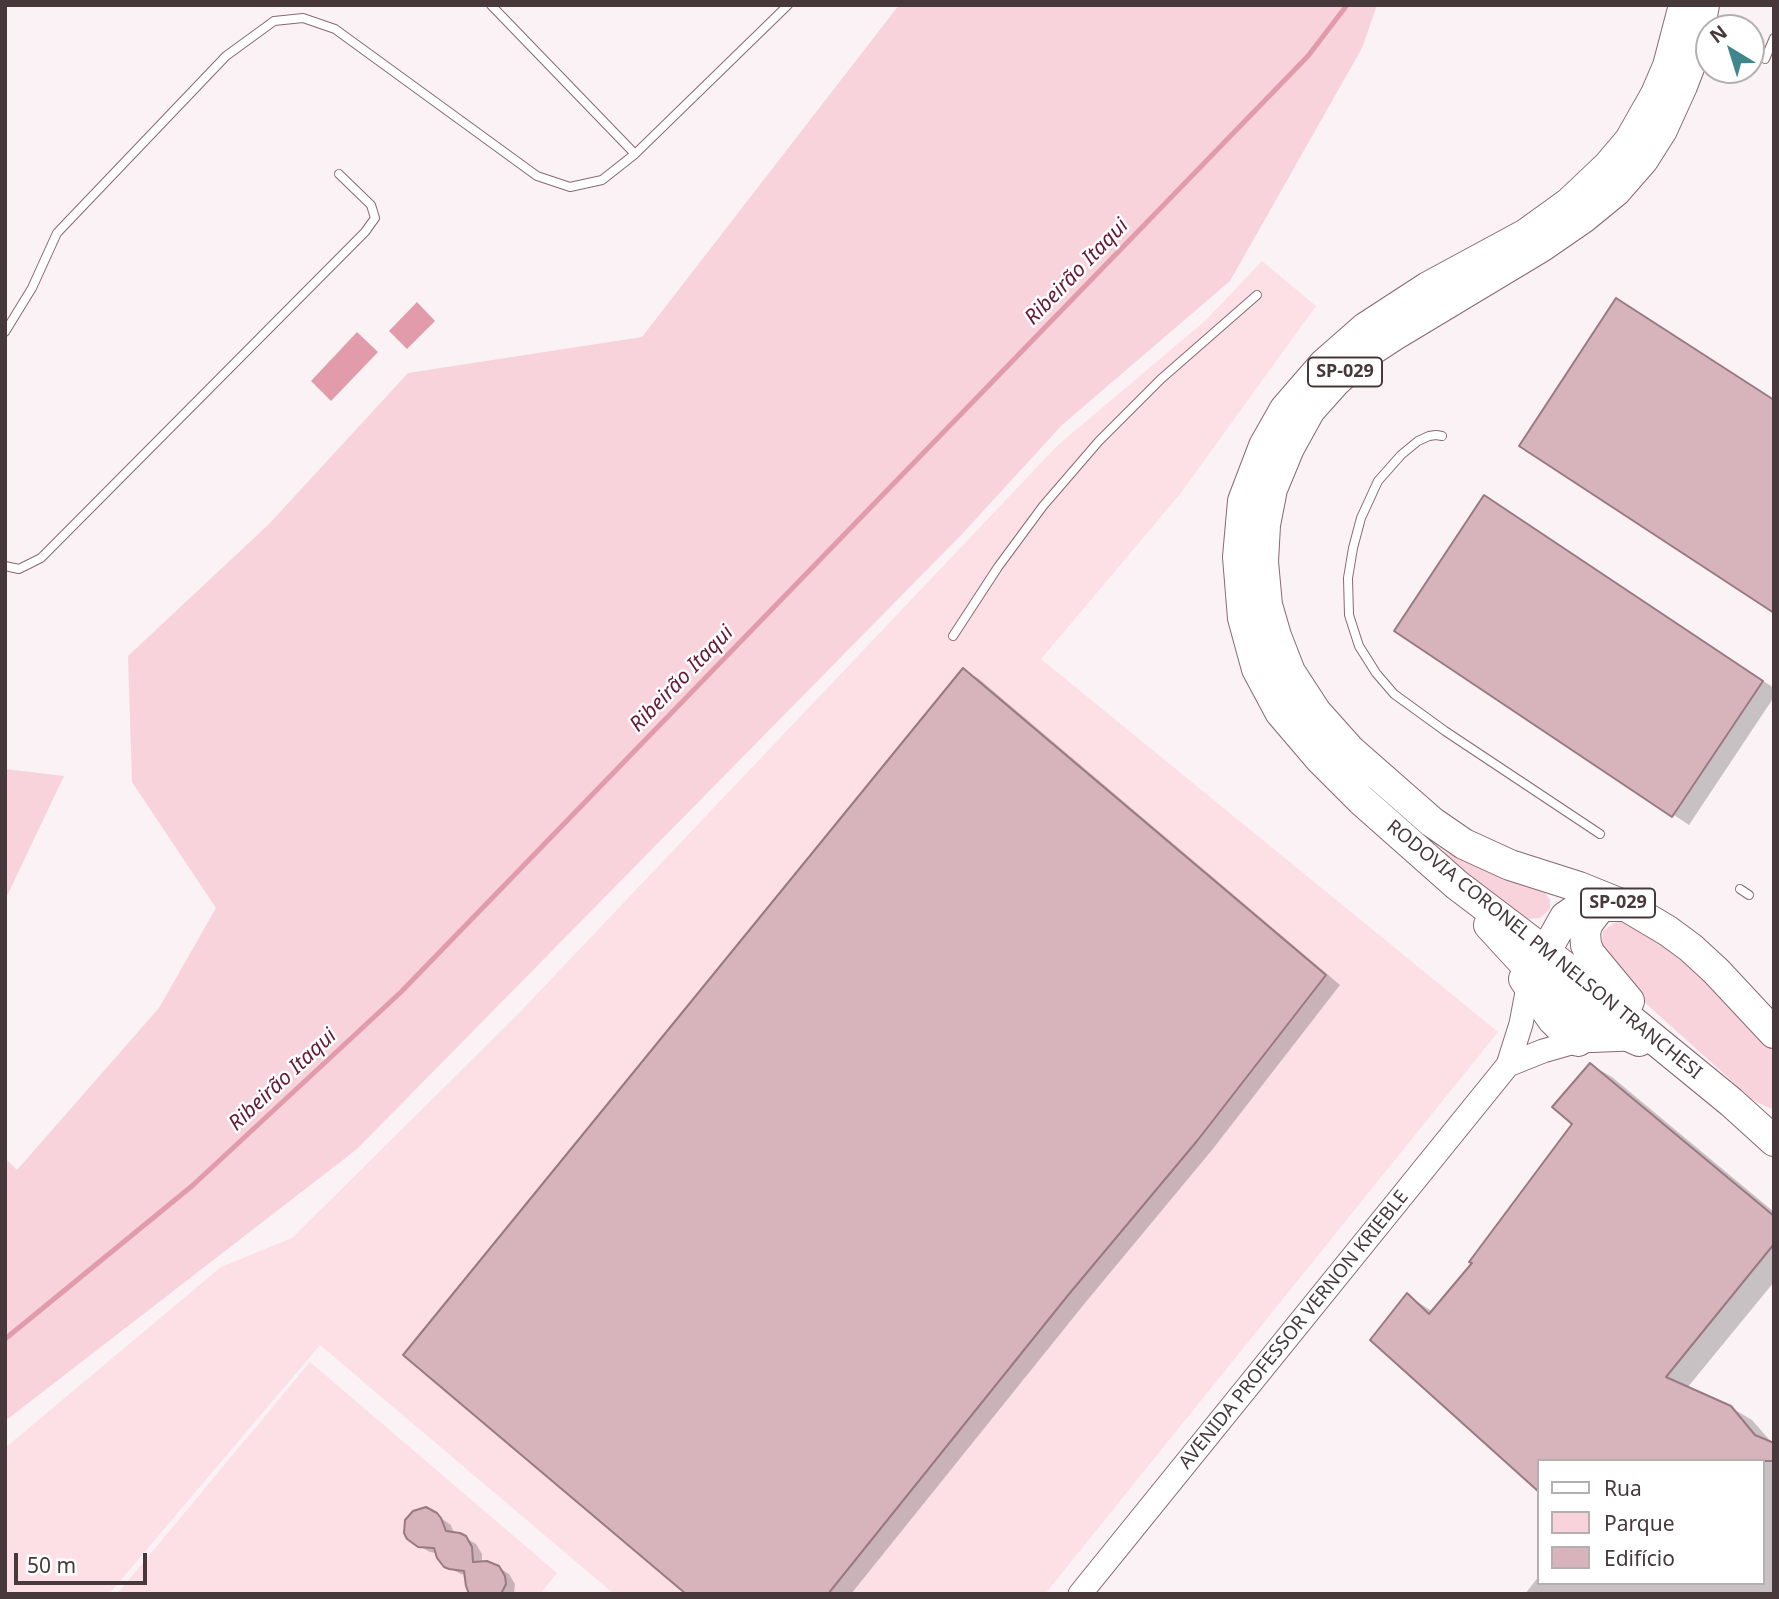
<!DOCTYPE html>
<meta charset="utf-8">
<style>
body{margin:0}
#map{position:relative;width:1779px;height:1599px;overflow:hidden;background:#faf2f4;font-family:"Noto Sans",sans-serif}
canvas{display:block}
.frame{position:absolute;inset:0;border:7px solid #46383b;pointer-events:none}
.legend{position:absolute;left:1537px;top:1459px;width:228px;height:126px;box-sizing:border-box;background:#fff;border:2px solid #b5afb1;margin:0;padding:9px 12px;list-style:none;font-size:21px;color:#46383b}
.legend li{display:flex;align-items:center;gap:14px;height:35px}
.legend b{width:35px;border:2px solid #b5afb1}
.north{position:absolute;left:1695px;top:14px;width:70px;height:70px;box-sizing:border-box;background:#fff;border:2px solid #b5afb1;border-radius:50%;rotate:322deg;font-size:19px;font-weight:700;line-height:28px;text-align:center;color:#46383b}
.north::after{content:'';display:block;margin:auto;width:24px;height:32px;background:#3f878a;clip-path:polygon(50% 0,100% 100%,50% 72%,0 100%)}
.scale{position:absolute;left:14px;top:1553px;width:133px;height:32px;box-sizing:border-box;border:4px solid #46383b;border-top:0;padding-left:9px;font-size:21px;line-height:24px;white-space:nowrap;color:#46383b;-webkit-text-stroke:5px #fff;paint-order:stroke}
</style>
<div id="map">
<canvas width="1779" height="1599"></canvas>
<div class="frame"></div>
<ul class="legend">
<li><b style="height:9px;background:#fff"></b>Rua</li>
<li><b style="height:19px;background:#f8d3db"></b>Parque</li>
<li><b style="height:19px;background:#d7b4bb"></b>Edifício</li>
</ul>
<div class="north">N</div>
<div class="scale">50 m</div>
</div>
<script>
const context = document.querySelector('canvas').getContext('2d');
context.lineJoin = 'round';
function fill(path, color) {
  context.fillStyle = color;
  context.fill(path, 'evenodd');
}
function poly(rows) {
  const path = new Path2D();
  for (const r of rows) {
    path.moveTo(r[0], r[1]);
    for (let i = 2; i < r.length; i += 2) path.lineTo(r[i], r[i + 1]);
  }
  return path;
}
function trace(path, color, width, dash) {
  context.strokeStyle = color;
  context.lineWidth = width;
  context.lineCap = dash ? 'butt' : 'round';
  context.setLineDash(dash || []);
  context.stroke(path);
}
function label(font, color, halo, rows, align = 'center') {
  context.font = font + ' "Noto Sans",sans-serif';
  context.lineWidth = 5;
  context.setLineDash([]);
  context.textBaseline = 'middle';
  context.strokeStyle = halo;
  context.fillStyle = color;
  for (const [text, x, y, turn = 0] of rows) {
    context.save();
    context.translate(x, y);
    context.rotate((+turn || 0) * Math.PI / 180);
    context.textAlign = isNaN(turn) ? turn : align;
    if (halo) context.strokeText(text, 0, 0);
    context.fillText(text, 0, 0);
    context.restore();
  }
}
fill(poly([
 [1262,261,1316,306,1180,494,1041,659,1498,1032,1045,1594,614,1594,320,1345,109,1594,7,1594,5,1592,5,1448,221,1267,292,1238,518,1014,1058,445,1206,320],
 [310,1362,557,1573,540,1594,117,1594]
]), '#fce0e6');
fill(poly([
 [899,5,1377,5,1362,48,1230,281,1062,425,963,533,357,1149,5,1421,5,1158,17,1170,159,1008,216,908,132,782,128,656,269,524,408,373,642,337],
 [5,769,64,776,5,900],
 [1433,847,1545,893,1550,900,1550,909,1540,918,1526,919],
 [1627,921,1640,928,1705,980,1774,1052,1774,1110,1753,1100,1631,990,1607,956,1602,943,1603,931,1614,923]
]), '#f8d3db');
fill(poly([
 [417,302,435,321,407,349,389,331],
 [357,332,378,352,331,401,311,381]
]), '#e19bab');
fill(poly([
 [1500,506,1774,688,1774,697,1689,825,1396,630],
 [964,670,979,679,1340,985,1212,1150,1085,1303,851,1594,689,1594],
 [1591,1065,1612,1077,1774,1212,1774,1282,1687,1388,1730,1407,1752,1420,1774,1445,1774,1594,1525,1594,1539,1576,1539,1583,1763,1583,1763,1461,1539,1461,1539,1489,1372,1340,1407,1295,1433,1312,1474,1263,1575,1124],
 [431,1511,451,1525,454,1534,460,1535,476,1544,482,1554,482,1563,498,1567,509,1574,515,1584,514,1594,472,1594,466,1575,461,1574,445,1566,437,1553,430,1552,413,1543]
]), '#0003');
trace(poly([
 [5,1339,192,1186,401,992,1308,56,1347,5]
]), '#e19bab', 5);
const building = poly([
 [1616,298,1774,400,1774,613,1519,446,1616,298],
 [1484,495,1763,681,1672,817,1394,631,1484,495],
 [963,668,1326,975,1197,1141,1069,1294,828,1594,686,1594,403,1355,963,668],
 [1590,1063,1774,1216,1774,1244,1666,1377,1731,1406,1755,1435,1774,1443,1774,1461,1539,1461,1539,1492,1370,1340,1407,1293,1429,1314,1472,1263,1469,1262,1572,1124,1552,1107,1590,1063],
 [426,1507,437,1513,441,1518,446,1531,460,1533,466,1536,472,1547,473,1562,487,1561,499,1566,505,1576,506,1584,501,1594,469,1594,466,1586,464,1571,449,1569,444,1567,437,1558,434,1548,418,1547,407,1539,404,1533,405,1520,413,1511,426,1507]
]);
fill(building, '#d7b4bb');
trace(building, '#9a7980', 2);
const lane = poly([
 [491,5,635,154,788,5],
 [1765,59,1774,38],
 [5,332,32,288,57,233,226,56,274,21,303,18,335,29,537,176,570,187,602,180,635,154],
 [1442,436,1436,435,1429,436,1418,441,1401,455,1378,481,1361,518,1353,548,1348,578,1349,615,1359,646,1376,673,1394,694,1445,731,1600,834],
 [5,566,19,569,41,558,365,232,375,218,371,205,339,174],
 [953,636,998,567,1043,506,1099,441,1161,379,1257,295],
 [1740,889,1749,895]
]);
const secondary = poly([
 [1508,1065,1543,1051,1578,1041,1630,1039],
 [1080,1594,1508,1065,1521,1024,1528,987]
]);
const highway = poly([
 [1684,5,1668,66,1656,94,1630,140,1608,166,1569,203,1526,234,1428,287,1365,328,1324,364,1285,409,1264,446,1243,501,1238,557,1243,618,1257,669,1280,712,1321,760,1361,800,1457,885,1577,976,1731,1102,1774,1141],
 [1704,5,1695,52,1682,86,1662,130,1643,160,1616,191,1583,218,1541,247,1393,336,1364,355,1335,382,1310,410,1289,448,1272,489,1265,525,1263,562,1267,605,1276,636,1290,672,1316,712,1350,750,1432,822,1464,844,1510,865,1579,887,1626,906,1668,931,1691,948,1716,971,1774,1033],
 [1626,906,1601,906,1588,923,1585,932,1586,945,1590,954,1629,1001],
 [1489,925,1534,974,1567,1001,1600,1023,1639,1041],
 [1537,967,1565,917,1581,906,1590,903,1601,906],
 [1524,979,1553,1020,1563,1030,1578,1041]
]);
trace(lane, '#896971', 10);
trace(secondary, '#896971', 25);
trace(highway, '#896971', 32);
trace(lane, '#fff', 8);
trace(secondary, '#fff', 23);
trace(highway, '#fff', 30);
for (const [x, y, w] of [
 [1345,372,74],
 [1618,903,74]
]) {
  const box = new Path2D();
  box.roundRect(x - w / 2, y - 14.5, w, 29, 5);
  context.fillStyle = '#fff';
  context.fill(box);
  trace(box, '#46383b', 2);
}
label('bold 18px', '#46383b', null, [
 ["SP-029",1345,372],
 ["SP-029",1618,903]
]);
label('19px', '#46383b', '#fff', [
 ["RODOVIA CORONEL PM NELSON TRANCHESI",1544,950,39],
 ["AVENIDA PROFESSOR VERNON KRIEBLE",1294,1330,-51]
]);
label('italic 21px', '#681734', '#fff', [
 ["Ribeirão Itaqui",1077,272,-46],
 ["Ribeirão Itaqui",682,679,-46],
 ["Ribeirão Itaqui",283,1080,-43]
]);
</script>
